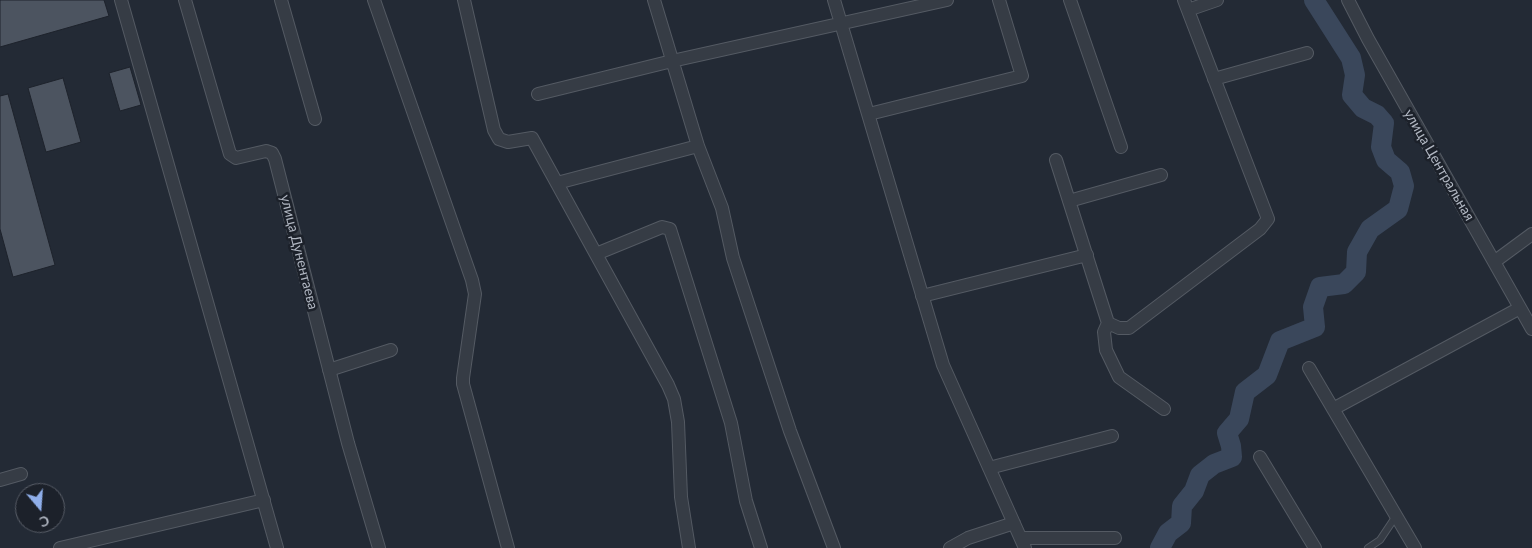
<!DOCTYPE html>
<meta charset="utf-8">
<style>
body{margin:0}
#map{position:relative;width:1532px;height:548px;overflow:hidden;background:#232a35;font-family:Lato,sans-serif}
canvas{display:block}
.north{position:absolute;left:15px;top:483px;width:50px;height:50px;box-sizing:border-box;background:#1c212a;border:1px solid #585d67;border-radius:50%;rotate:162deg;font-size:14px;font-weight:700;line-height:20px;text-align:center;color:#b1b7c2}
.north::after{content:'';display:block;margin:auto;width:18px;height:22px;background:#8faee9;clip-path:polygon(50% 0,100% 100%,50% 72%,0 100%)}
</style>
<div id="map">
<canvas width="1532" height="548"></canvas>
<div class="north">С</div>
</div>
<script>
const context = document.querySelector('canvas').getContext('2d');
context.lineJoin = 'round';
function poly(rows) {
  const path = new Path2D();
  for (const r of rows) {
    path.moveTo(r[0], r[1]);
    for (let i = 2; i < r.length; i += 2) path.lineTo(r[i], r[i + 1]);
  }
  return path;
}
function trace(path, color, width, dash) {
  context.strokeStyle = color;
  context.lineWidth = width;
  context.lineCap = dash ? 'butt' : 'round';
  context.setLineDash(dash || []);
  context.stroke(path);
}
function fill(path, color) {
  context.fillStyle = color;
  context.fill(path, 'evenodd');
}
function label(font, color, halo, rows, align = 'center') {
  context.font = font + ' Lato,sans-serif';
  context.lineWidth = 5;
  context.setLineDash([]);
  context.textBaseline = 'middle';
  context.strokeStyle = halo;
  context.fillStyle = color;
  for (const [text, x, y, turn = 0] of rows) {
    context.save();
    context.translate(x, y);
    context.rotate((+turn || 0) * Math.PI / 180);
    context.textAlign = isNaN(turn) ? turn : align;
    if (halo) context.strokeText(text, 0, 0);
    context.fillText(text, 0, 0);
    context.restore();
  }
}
trace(poly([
 [1160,548,1168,533,1181,523,1182,506,1194,491,1200,475,1214,464,1232,457,1231,446,1227,433,1239,419,1245,392,1267,375,1280,341,1315,327,1313,307,1320,287,1344,284,1356,272,1357,252,1370,229,1398,209,1404,186,1400,172,1386,160,1381,147,1384,123,1377,115,1363,108,1352,95,1355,75,1351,58,1314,0]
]), '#3a475b', 20);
const building = poly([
 [0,0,104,0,109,16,0,47,0,0],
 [130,67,141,105,120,111,109,73,130,67],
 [63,78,81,142,46,152,28,88,63,78],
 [8,94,55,265,13,277,0,229,0,96,8,94]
]);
fill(building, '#4c5460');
trace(building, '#1e232c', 1);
const lane = poly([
 [1368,548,1380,540,1396,516]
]);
const street = poly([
 [121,0,277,548],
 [185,0,230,154,236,158,266,151,272,153,275,159,348,443,379,548],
 [281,0,315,119],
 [374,0,472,280,475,294,463,378,463,384,508,548],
 [464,0,494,130,499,139,508,142,532,138,668,385,674,399,678,422,681,497,689,548],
 [654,0,698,146,722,208,733,258,790,431,834,548],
 [834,0,943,365,1025,548],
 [1070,0,1121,147],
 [1348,0,1368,39,1532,329],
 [1188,10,1217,0],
 [1214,79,1307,53],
 [538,94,672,61,947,0],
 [869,114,1022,76,999,0],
 [1056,160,1108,323,1104,332,1106,350,1119,377,1164,409],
 [557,183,698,146],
 [1069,201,1161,175],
 [596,254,662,227,670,229,731,423,746,501,761,548],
 [1494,262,1532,234],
 [922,296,1087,255],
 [1108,323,1119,328,1129,328,1260,229,1268,219,1184,0],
 [1309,368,1415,548],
 [329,370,391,350],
 [1333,409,1520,308],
 [1260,457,1315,548],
 [989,468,1112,436],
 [0,480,21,474],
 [1021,538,1115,538],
 [60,548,264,500],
 [950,548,968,538,1014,523]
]);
trace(lane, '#545a63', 8);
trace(street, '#545a63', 14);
trace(lane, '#363c45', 6);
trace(street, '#363c45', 12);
label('14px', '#b1b7c2', '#1c212a', [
 ["улица Центральная",1439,165,60],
 ["улица Дунентаева",299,252,76]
]);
</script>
